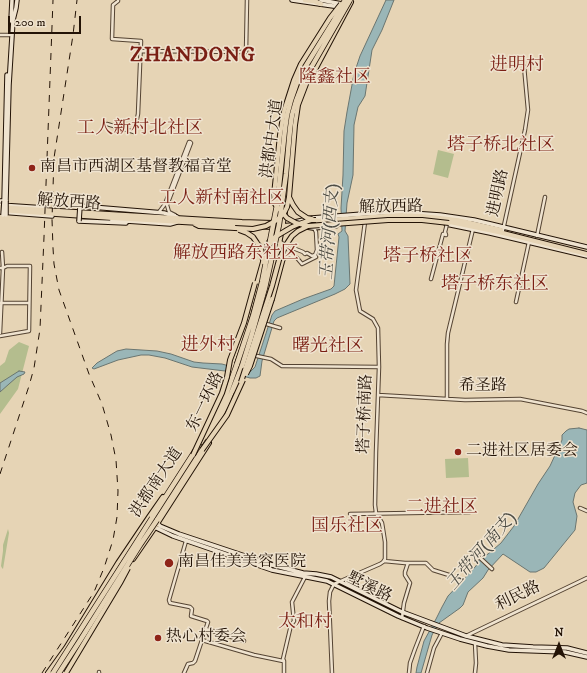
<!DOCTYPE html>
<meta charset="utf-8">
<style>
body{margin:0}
#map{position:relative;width:587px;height:673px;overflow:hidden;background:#e6d4b5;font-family:"IM FELL DW Pica",serif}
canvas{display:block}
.north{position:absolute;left:539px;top:625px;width:40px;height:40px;-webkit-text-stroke:3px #efe3cf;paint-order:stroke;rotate:0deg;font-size:11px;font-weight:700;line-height:16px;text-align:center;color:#231306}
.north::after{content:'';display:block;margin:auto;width:14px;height:18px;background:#231306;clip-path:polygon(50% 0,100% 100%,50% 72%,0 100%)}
.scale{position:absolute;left:8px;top:16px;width:73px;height:18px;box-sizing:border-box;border:2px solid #231306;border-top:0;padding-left:5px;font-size:12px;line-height:14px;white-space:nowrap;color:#231306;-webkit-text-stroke:3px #efe3cf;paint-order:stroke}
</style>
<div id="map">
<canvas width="587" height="673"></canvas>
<div class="north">N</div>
<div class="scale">200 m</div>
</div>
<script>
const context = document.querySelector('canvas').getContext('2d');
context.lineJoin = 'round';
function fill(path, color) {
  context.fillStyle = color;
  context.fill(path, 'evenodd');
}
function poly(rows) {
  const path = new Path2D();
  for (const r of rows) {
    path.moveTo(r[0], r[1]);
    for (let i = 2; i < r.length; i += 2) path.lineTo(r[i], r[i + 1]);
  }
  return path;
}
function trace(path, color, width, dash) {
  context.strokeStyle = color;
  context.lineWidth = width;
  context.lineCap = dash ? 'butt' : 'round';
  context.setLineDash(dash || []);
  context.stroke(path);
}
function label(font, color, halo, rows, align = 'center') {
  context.font = font + ' "IM FELL DW Pica","Noto Serif SC",serif';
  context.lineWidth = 3;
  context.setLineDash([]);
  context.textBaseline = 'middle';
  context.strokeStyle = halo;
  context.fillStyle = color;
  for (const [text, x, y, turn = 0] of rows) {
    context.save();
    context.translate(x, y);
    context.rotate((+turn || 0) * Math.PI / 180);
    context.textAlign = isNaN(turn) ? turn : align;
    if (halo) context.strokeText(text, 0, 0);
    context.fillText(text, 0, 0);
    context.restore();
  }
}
fill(poly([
 [438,150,454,154,448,178,433,174],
 [19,342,29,346,18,389,0,414,0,366,5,362,9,350],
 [468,458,469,477,446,478,445,459],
 [8,529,9,533,3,569,2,568,1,566,3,551,3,545]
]), '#b4bd8e');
const water = poly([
 [386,0,394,0,382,30,372,50,365,96,358,107,354,125,353,175,347,203,345,231,348,236,350,284,345,289,335,294,277,318,274,321,262,361,260,376,256,378,250,378,225,371,192,367,165,358,149,355,141,355,118,360,94,369,92,368,97,363,117,351,126,349,157,351,171,354,194,362,203,363,222,364,250,372,255,367,272,315,275,311,303,299,331,289,334,286,339,237,338,234,342,231,341,208,343,175,344,131,347,112,354,74,360,56,386,0],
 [19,371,25,372,24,374,17,377,9,384,0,392,0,383,19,371],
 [579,428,587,430,587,483,581,485,575,493,573,502,577,516,575,530,544,568,536,572,530,572,503,554,488,570,483,578,468,592,463,605,460,608,439,623,432,635,421,673,416,673,417,667,424,641,436,619,442,607,448,596,476,566,479,559,488,554,501,543,514,526,538,484,550,466,562,440,562,435,566,431,569,429,579,428]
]);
fill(water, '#9ab6b7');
trace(water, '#6a7570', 1);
const street = poly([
 [0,35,10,35],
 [140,51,246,52,247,0],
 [107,124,134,132,138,114,141,41,112,39,113,5,118,1,118,0],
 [159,212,165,204,189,142,190,142,191,143,167,205,169,212,175,215],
 [503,230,525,130,528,110,524,66],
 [537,236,545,197],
 [293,248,303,252,305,254,307,253,312,256,315,255],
 [290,255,297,258,302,264,316,257,315,255,317,250,316,232,314,228],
 [0,268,3,268,7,266,30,266,29,331,0,336],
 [431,279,443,234,446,235,445,232,447,224],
 [516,302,529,242],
 [0,303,29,303],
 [263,323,280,328],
 [0,333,3,268,2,252],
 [252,355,271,359,282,366,379,367],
 [378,395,465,400,520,399,582,411,587,413],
 [447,399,447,344,448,333,473,229],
 [580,508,587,511],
 [350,514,470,512],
 [478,556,492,569],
 [384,561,405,563,426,563,433,570,449,575],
 [402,618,404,603,410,583,405,575,405,572,408,563],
 [206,629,244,641],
 [466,636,587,578],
 [202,640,254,655,283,661],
 [475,643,476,663,475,673],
 [99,672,99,673],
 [184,673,188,664,193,663,195,661,208,622,207,621,191,616,192,609,190,607,170,603,169,600,186,541],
 [284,673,284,661,283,659,291,625,294,621,292,602,305,577],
 [332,673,329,601,330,592,334,584,380,564,383,562,385,559,385,542,383,529,382,523,376,513,375,505,376,452,379,367,378,328,373,319,360,311,356,290,365,222],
 [409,673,410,663,415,649,424,626],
 [427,673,434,648,442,633]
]);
const secondary = poly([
 [292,0,340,7],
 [321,0,342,4],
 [11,21,12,0],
 [0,201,6,201,9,85,13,20,16,8,17,0],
 [4,201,7,75],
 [0,205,45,208],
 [80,206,164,213,177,217],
 [0,212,52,216],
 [112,220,170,224,177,222],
 [79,221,126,223],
 [295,222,312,218,363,214,396,212,440,215,474,220,587,247],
 [446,224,490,233,587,256],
 [294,225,313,228,336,226],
 [156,522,160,526,179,534,272,565,303,573,316,574,331,577,402,612,466,636,502,645,533,647,567,648,587,653],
 [146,523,173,536,272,570,327,581,398,616,427,628,460,639,487,646,509,650,565,652,587,657]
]);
const primary = poly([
 [300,70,318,40],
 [310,79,351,2],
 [286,203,288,184],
 [0,207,59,211,242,222,273,223],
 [0,210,112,218,235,225,272,227,295,225],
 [314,221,385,216,402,215,422,216,457,220,501,230],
 [445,221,503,233,587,254],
 [195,224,199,226,235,228],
 [262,256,269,242],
 [272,299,283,258,281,243],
 [260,316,277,255,285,212],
 [229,372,245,326,263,262],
 [235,392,241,378],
 [133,559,155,527,209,443],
 [48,673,66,648,118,563,149,517,163,497],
 [62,673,95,621]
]);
const highway = poly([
 [305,0,314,1,321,4],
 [208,439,227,404,242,366],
 [201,442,213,422,224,400,237,364],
 [152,518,195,451],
 [157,520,204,447]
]);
trace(street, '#544332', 4.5);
trace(secondary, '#231306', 5.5);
trace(primary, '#231306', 6);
trace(highway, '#231306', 6);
trace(street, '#efe3cf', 2.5);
trace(secondary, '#efe3cf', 3.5);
trace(primary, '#e6d4b5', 4);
trace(highway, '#e6d4b5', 4.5);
trace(poly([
 [0,474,29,386,34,368,40,329,44,237,53,0],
 [42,673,71,628,94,592,104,568,113,540,117,517,118,491,116,460,111,435,102,404,89,374,59,290,54,264,53,248,52,219,54,158,73,35,77,0]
]), '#231306', 1, [7, 7]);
const secondaryBridge = poly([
 [3,215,4,201],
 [6,215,6,201],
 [79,221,80,206]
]);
const primaryBridge = poly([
 [341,4,330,18,301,64,294,80,284,111,280,135,274,195,275,204,287,218,296,223,308,226,388,220,422,220,449,223],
 [289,197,293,205,298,212,307,218,312,219],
 [235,228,253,229,266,226,277,220,284,213,287,207,289,197,295,125,298,105,311,71],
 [239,230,247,233,253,237,257,243,261,248,263,260],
 [270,244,275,237,292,227,299,224,311,220,316,220],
 [263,262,266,254],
 [246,374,250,366,272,299],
 [241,382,272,286,279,260,286,245,292,236,298,231,308,226],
 [202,450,227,415,243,380],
 [193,455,222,393,227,377,230,360,244,323,255,283],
 [66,673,120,583,128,568]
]);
const highwayBridge = poly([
 [237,364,253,316,262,282,277,205,285,129,287,115,291,100,299,77,333,22,345,0],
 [242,366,252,334,265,288,279,225,286,174,290,129,292,115,296,101,304,80,350,0],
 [53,673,152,518],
 [59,673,81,639,140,545,157,520]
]);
trace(secondaryBridge, '#231306', 5.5, []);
trace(primaryBridge, '#231306', 6, []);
trace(highwayBridge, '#231306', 6, []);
trace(secondaryBridge, '#efe3cf', 3.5);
trace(primaryBridge, '#e6d4b5', 4);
trace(highwayBridge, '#e6d4b5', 4.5);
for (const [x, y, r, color] of [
 [32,168,4,"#8f2418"],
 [458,452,4,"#8f2418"],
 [169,563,5,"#8f2418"],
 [158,638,4,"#8f2418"]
]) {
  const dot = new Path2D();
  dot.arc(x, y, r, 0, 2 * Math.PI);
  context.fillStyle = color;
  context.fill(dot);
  trace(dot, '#efe3cf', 1.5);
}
label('16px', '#231306', '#efe3cf', [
 ["洪都中大道",273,139,-82],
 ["进明路",499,193,-78],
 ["解放西路",69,203,4],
 ["解放西路",391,208,-1],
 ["希圣路",483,387],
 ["东一环路",206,402,-64],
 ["塔子桥南路",366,414,-88],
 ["洪都南大道",157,483,-56],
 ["墅溪路",369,588,26],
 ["利民路",518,597,-26]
]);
label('16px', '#231306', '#efe3cf', [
 ["南昌市西湖区基督教福音堂",40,168],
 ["二进社区居委会",466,452],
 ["南昌佳美美容医院",178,563],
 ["热心村委会",166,638]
], 'left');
label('italic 17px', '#4d4c44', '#efe3cf', [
 ["玉带河(西支)",331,232,-86],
 ["玉带河(南支)",482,552,-49]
]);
label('18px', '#7a1f14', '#efe3cf', [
 ["进明村",517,66],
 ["隆鑫社区",335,78],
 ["工人新村北社区",140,129],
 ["塔子桥北社区",501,146],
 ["工人新村南社区",222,199],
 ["解放西路东社区",236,254],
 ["塔子桥社区",428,257],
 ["塔子桥东社区",495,285],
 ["进外村",208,346],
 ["曙光社区",328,347],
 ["二进社区",442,508],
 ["国乐社区",347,527],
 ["太和村",305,623]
]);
context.letterSpacing = '1px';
label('bold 20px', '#7a1f14', '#efe3cf', [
 ["ZHANDONG",193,57]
]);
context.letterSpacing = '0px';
</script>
